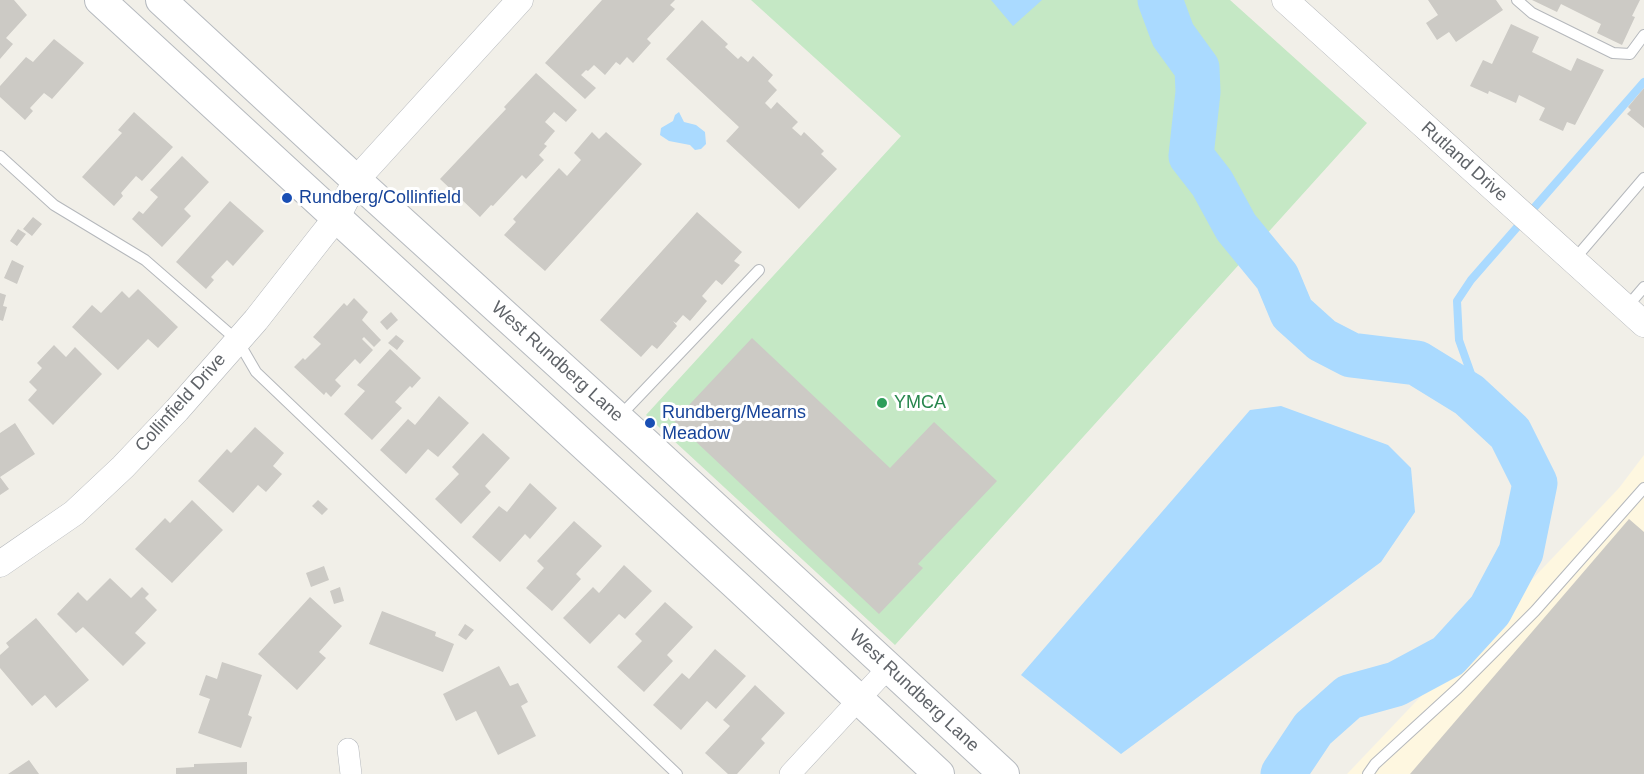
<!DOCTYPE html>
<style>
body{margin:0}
canvas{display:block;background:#f1efe8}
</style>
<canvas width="1644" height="774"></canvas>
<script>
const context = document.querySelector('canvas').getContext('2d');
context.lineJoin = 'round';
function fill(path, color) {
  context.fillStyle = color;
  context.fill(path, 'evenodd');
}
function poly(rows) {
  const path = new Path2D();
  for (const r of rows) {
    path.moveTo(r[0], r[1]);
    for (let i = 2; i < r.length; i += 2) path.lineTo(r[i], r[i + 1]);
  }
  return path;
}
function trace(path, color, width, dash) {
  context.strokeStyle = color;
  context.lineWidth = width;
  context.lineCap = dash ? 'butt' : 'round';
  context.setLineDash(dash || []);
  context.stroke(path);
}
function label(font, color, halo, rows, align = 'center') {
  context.font = font + ' Arial,sans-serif';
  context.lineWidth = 6;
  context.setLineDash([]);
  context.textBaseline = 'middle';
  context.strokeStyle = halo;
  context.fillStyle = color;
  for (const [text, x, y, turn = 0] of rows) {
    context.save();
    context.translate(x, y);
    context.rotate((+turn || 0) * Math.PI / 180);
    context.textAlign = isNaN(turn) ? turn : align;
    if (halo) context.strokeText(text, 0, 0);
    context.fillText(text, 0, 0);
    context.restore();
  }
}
fill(poly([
 [1644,455,1644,774,1347,774,1619,488]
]), '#fef7e0');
fill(poly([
 [751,0,1230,0,1367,123,895,645,646,415,901,136]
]), '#c5e8c5');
fill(poly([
 [991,0,1042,0,1013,26],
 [679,112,684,122,696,125,705,132,706,144,701,149,695,150,690,145,669,141,660,135,661,128,673,121,675,115],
 [1281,406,1388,445,1411,468,1415,512,1381,562,1121,754,1021,675,1250,410]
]), '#aadaff');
trace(poly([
 [1484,410,1459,340,1457,301,1471,280,1644,82]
]), '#aadaff', 8);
trace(poly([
 [1160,0,1173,35,1197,68,1198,92,1191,156,1212,183,1236,227,1277,277,1292,313,1322,340,1351,355,1417,363,1469,395,1510,433,1535,483,1521,552,1490,610,1448,656,1396,684,1349,697,1313,729,1283,774]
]), '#aadaff', 45);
fill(poly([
 [0,0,14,0,27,15,6,38,13,44,0,59],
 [602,0,675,0,670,5,675,9,647,39,651,43,633,63,627,57,620,65,616,62,605,75,594,65,588,71,586,70,581,75,596,88,585,99,545,63],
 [1428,0,1496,0,1503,10,1456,42,1449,32,1437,40,1426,23,1438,15],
 [1532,0,1640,0,1632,16,1635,17,1622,45,1597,33,1601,24,1561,4,1557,12],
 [702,20,728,44,725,47,738,59,741,56,748,62,753,56,773,75,768,81,777,90,765,103,771,109,777,102,798,122,792,128,801,136,804,132,824,151,821,154,837,169,799,209,726,141,739,127,666,59],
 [1511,24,1539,37,1532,52,1571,71,1577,58,1604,70,1575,125,1567,122,1563,131,1539,120,1545,108,1519,95,1516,103,1489,91,1488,94,1470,86,1483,60,1492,64],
 [54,39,84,63,52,99,44,93,30,108,33,111,25,120,0,97,0,86,26,57,33,62],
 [536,73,577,110,566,122,554,112,545,122,555,131,544,144,547,146,539,155,544,160,526,179,522,175,493,206,491,205,480,217,440,179,506,109,504,107],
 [1644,88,1644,128,1627,114,1631,110,1628,107],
 [134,112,173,147,142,181,136,176,121,193,123,196,114,206,82,177,122,133,118,130],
 [592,132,599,139,606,132,642,164,545,271,504,235,516,222,513,219,559,168,567,176,581,160,574,153],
 [182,156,209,182,184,209,191,216,162,247,132,219,139,211,143,214,158,197,150,190],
 [230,201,264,231,233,266,227,260,211,277,214,280,206,289,176,262],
 [697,212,742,252,734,261,740,265,722,285,716,280,702,296,707,301,690,321,683,315,676,323,673,321,677,326,657,349,652,345,641,357,600,320],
 [33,217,42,224,32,236,23,229],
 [18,229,26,234,17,246,10,241],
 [12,260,24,266,17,284,4,278],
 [138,289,178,327,158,348,148,339,118,370,72,327,92,305,101,313,122,291,129,298],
 [0,293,6,295,3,306,7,307,3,321,0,320],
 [354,298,368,312,362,320,381,340,374,347,364,337,362,339,373,350,360,364,355,359,335,380,341,386,331,397,326,392,324,395,294,367,303,358,305,360,321,344,313,337,344,303,347,306],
 [391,312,398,320,387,330,380,322],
 [396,335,404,341,397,350,388,343],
 [752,338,890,468,934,422,997,481,918,564,923,568,879,614,674,421],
 [54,345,66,357,75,347,102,374,53,425,28,400,37,390,29,382,42,368,37,363],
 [390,349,421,378,412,388,410,386,395,402,402,408,372,440,344,414,365,391,357,385],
 [439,396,469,423,438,457,428,449,406,474,380,450,408,419,415,425],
 [15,423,35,454,0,477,9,489,0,495,0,433],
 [255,427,284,453,273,466,282,474,266,492,258,485,233,513,198,481,227,449,231,453],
 [483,433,510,458,485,486,491,492,461,524,435,499,459,474,452,467],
 [530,483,557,508,530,539,525,534,500,562,472,537,499,506,507,512],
 [192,500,223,530,172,583,135,549,165,518,170,523],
 [318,500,328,509,322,515,312,506],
 [1629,519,1644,532,1644,774,1410,774],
 [574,521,602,546,576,574,581,579,552,611,526,588,544,568,537,561],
 [624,565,652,591,625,619,619,614,590,644,563,618,593,587,599,593],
 [324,566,329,580,311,587,306,573],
 [110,578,131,598,142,587,149,594,145,598,157,610,135,633,146,643,123,666,83,627,76,633,57,614,78,592,87,601],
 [340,587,344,601,334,604,330,591],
 [310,597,342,626,319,652,326,658,297,690,258,654],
 [665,602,693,627,667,655,673,661,644,692,617,667,642,641,635,634],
 [382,611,436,632,435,636,454,644,443,672,369,644],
 [36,618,89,680,56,708,45,695,32,706,0,668,0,655,9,647,6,643],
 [465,624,474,630,466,640,458,635],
 [715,649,746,676,716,709,707,701,681,730,653,705,682,673,689,679],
 [222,662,262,675,248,715,252,717,241,748,198,733,210,699,199,695,206,675,217,679],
 [499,666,510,686,518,683,528,702,521,706,536,736,498,755,476,711,456,721,443,694],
 [755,685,785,713,761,739,765,743,737,774,728,774,705,753,730,726,723,720],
 [29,760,39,774,8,774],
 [247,762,247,774,176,774,176,768,194,767,194,764]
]), '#cccac5');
const service = poly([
 [1517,0,1532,13,1613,53,1630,54,1644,35],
 [0,156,54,205,145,260,238,341,256,372,677,774],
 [1573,261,1644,178],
 [1626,308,1644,287],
 [618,418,759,270],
 [1368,774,1375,764,1458,688,1535,611,1644,488]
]);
const minor = poly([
 [348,749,351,774],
 [790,774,889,667]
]);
const tertiary = poly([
 [1285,0,1644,324],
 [0,564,74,513,123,467,177,410,256,320,321,237,337,217,356,180,520,0]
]);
const secondary = poly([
 [100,0,736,585,939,774],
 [161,0,356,180,638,436,1004,774]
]);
trace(service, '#b5b8bc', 12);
trace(minor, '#b5b8bc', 22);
trace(tertiary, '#b5b8bc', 27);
trace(secondary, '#b6babf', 32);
trace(service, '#fff', 10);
trace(minor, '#fff', 21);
trace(tertiary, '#fff', 26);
trace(secondary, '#fff', 30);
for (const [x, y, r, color] of [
 [287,198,6,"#1a4fb4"],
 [882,403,6,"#2e9e5b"],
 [650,423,6,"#1a4fb4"]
]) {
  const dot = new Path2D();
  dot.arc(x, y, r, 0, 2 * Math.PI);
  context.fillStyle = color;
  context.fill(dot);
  trace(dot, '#fff', 2);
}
label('18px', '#5f6368', '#fff', [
 ["Rutland Drive",1464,162,42],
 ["West Rundberg Lane",557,362,42],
 ["Collinfield Drive",181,403,-48],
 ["West Rundberg Lane",914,691,43]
]);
label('18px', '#164399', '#fff', [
 ["Rundberg/Collinfield",299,198],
 ["Rundberg/Mearns",662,413],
 ["Meadow",662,434]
], 'left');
label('18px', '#27864d', '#fff', [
 ["YMCA",894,403]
], 'left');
</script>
